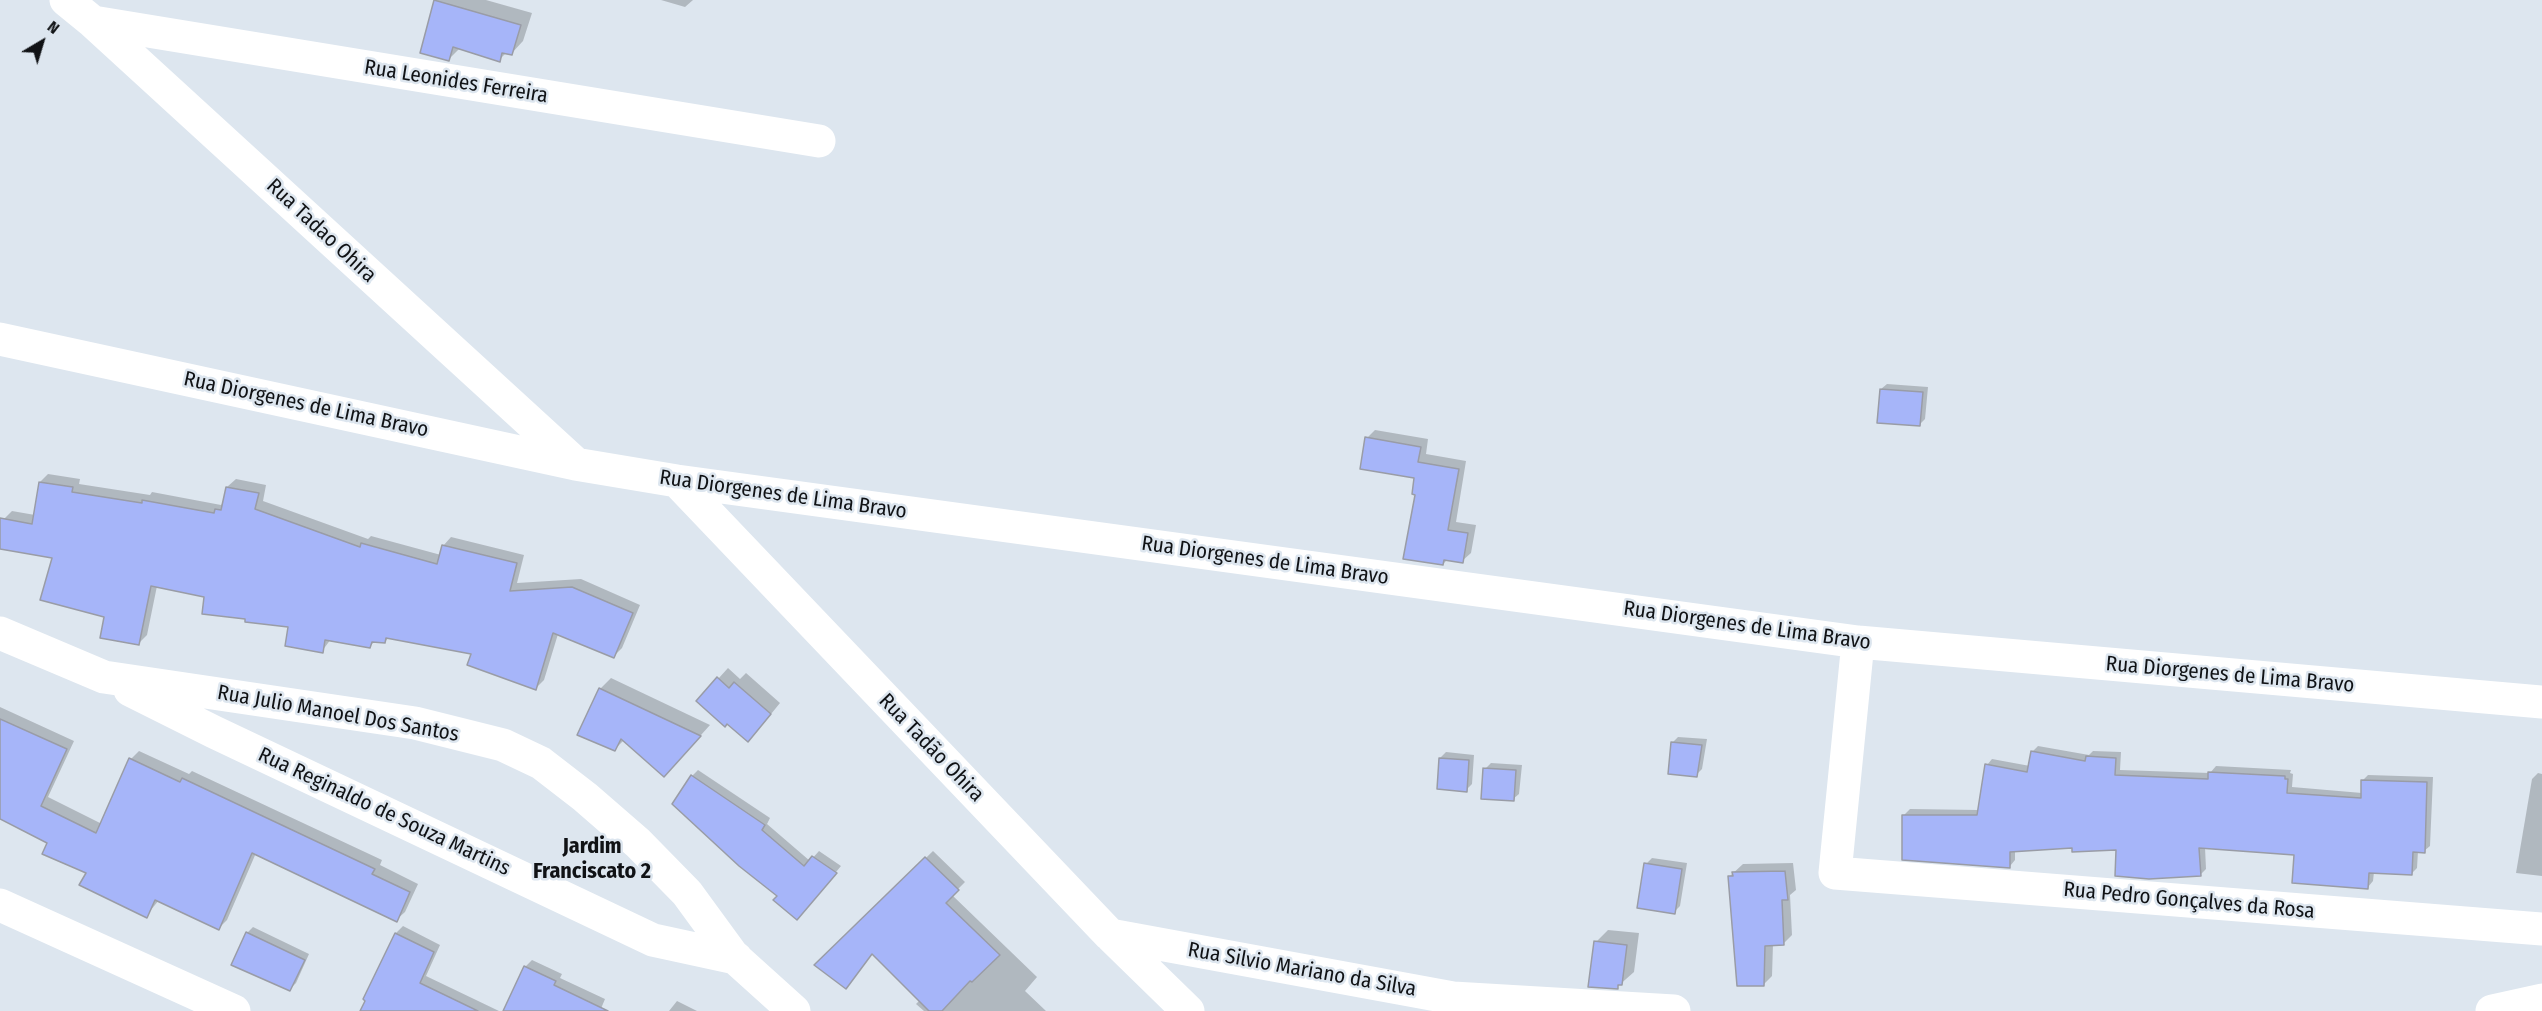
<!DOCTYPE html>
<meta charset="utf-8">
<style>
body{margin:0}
#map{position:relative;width:2542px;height:1011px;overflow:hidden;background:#dde6ef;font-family:"Fira Sans Condensed",sans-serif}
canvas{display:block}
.north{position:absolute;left:12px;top:12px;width:60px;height:60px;-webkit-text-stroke:4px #dde6ef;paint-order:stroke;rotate:38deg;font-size:16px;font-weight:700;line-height:24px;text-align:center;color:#101215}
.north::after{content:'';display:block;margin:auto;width:21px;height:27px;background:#101215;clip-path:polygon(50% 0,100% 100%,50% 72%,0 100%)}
</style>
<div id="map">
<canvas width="2542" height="1011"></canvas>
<div class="north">N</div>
</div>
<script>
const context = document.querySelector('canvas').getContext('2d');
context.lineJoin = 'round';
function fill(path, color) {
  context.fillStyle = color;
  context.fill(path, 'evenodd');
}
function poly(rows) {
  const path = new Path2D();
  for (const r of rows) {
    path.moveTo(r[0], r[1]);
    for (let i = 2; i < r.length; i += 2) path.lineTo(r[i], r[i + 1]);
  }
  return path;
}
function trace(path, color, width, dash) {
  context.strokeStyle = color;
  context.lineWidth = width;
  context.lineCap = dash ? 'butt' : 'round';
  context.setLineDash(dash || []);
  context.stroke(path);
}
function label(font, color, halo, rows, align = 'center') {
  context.font = font + ' "Fira Sans Condensed",sans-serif';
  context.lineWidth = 5;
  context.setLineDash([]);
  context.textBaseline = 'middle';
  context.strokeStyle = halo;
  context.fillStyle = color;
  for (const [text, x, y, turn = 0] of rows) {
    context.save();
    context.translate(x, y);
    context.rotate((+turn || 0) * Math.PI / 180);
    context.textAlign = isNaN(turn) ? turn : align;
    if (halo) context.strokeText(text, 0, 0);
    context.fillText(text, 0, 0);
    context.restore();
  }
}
fill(poly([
 [437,0,486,0,532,13,523,41,511,54,507,52,499,60,460,48,449,59],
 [661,0,693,0,685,7],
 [1887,384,1928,387,1925,419,1919,425,1881,389],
 [1375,430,1428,439,1426,454,1466,461,1456,522,1476,525,1471,553,1462,561,1448,559,1443,564,1417,494,1416,477,1367,438],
 [48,474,80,479,79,484,150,495,152,492,221,505,224,502,227,487,236,479,266,485,263,501,368,539,371,536,441,555,443,546,451,537,524,555,517,583,581,579,640,605,622,648,614,656,558,634,544,680,536,688,473,652,389,637,385,642,375,641,370,646,331,639,322,651,290,626,247,618,206,596,157,586,147,635,139,643,106,616,54,557,0,548,4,519,12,511,35,515,40,482],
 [728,668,740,679,746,673,780,703,758,730,727,723,698,701],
 [611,678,710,725,675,764,624,740,615,749,600,689],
 [0,707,74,741,48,797,102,824,131,759,139,751,189,774,192,771,382,860,380,865,418,884,405,912,396,920,256,853,227,920,219,928,159,900,146,916,49,842,0,818],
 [1678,737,1707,739,1702,769,1696,775,1672,743],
 [2038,746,2089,755,2093,751,2121,752,2120,770,2210,773,2216,766,2291,770,2290,773,2293,774,2292,787,2362,793,2362,781,2368,775,2433,777,2430,846,2424,851,2418,851,2417,868,2411,874,2374,872,2373,881,2368,887,2296,854,2205,847,2206,869,2200,875,2118,848,2074,847,2015,850,2015,860,2010,866,1904,815,1910,809,1979,810,1987,765,1992,759,2030,766,2032,752],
 [1446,752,1474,755,1472,784,1466,790,1440,758],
 [1491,763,1522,765,1519,794,1513,799,1485,769],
 [698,770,770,818,767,824,810,861,819,851,841,866,802,913,779,895,692,776],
 [2538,773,2542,774,2542,876,2516,873,2532,779],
 [933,851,965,882,952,895,1037,977,1025,991,1046,1011,924,1011,916,1004,920,1000,873,953,846,987,817,965],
 [1652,858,1687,863,1680,906,1674,912,1646,864],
 [1793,863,1796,890,1790,895,1792,935,1783,944,1773,944,1772,976,1763,985,1730,876,1743,864],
 [403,926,440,945,426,976,499,1011,362,1011,396,933],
 [253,927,309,954,296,983,290,989,247,933],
 [1608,930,1639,933,1634,972,1617,987,1596,942],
 [532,960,562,974,560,978,605,999,600,1011,505,1011,525,967],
 [677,1001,697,1011,669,1011]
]), '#0003');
const building = poly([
 [434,0,521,25,512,55,502,53,500,62,453,47,449,61,420,53,434,0],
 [1880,389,1923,392,1920,426,1877,423,1880,389],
 [1365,437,1421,447,1418,462,1459,469,1448,530,1468,533,1463,563,1444,560,1443,565,1403,559,1415,495,1412,494,1414,478,1360,469,1365,437],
 [39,482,73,487,72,492,142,503,142,500,214,513,215,509,221,510,226,487,259,493,255,509,360,547,361,543,437,564,442,545,517,563,510,591,572,587,633,613,614,658,553,633,536,690,467,665,471,654,386,638,385,643,372,642,370,648,325,640,323,653,285,646,288,627,245,622,245,619,202,614,204,597,151,586,139,645,100,638,104,617,40,600,52,558,0,549,0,518,32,524,39,482],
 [717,677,729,688,734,682,771,714,748,742,727,724,725,727,696,701,717,677],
 [599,688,701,736,664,777,621,739,615,751,577,735,599,688],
 [0,719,67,749,41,806,96,833,129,758,180,782,182,778,375,869,372,874,410,892,397,922,252,853,219,930,155,900,147,918,79,885,86,873,42,854,47,843,0,819,0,719],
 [1671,742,1702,745,1697,777,1668,774,1671,742],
 [2031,751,2085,761,2086,756,2116,758,2115,775,2208,779,2208,772,2285,776,2285,779,2288,779,2287,793,2361,798,2361,780,2427,782,2425,853,2413,852,2412,875,2369,873,2368,889,2292,883,2294,855,2199,848,2201,876,2149,879,2115,876,2116,850,2072,852,2072,848,2010,852,2010,868,1902,860,1902,815,1977,815,1985,764,2027,772,2031,751],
 [1439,758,1469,760,1467,792,1437,789,1439,758],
 [1483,768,1516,770,1514,801,1481,799,1483,768],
 [691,775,765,825,762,830,804,866,812,856,837,873,797,920,773,900,777,896,739,866,672,804,691,775],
 [925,857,959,890,946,903,1000,955,972,982,970,981,942,1011,929,1011,872,954,846,989,814,965,925,857],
 [1644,863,1682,869,1675,914,1637,908,1644,863],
 [1785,871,1788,900,1782,900,1784,945,1765,946,1764,986,1737,986,1728,876,1733,876,1732,872,1785,871],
 [246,932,305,960,290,991,231,965,246,932],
 [395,933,434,952,420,983,478,1011,360,1011,365,1001,363,999,395,933],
 [1594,941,1627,945,1622,985,1618,985,1618,989,1588,987,1594,941],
 [524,966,556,981,554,985,608,1011,503,1011,524,966]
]);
fill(building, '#a6b5f9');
trace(building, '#999ca6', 1.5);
trace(poly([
 [66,0,93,22,575,463],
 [93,22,819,141],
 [0,339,575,464,677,481,1858,642,2542,702],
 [677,481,1110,935,1188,1011],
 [0,633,104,677,415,723,503,745,541,763,585,797,638,843,687,893,733,956,794,1011],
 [1858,642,1835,873,2542,929],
 [130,690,214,732,653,940,736,958],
 [0,905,234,1011],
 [1110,935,1453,998,1674,1011],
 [2492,1011,2542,1000]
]), '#fff', 33);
label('21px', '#101215', '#dde6ef', [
 ["Rua Leonides Ferreira",456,82,9],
 ["Rua Tadao Ohira",321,231,43],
 ["Rua Diorgenes de Lima Bravo",306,405,12],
 ["Rua Diorgenes de Lima Bravo",783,495,8],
 ["Rua Diorgenes de Lima Bravo",1265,561,8],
 ["Rua Diorgenes de Lima Bravo",1747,626,8],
 ["Rua Diorgenes de Lima Bravo",2230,675,5],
 ["Rua Julio Manoel Dos Santos",338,714,10],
 ["Rua Tadão Ohira",931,748,46],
 ["Rua Reginaldo de Souza Martins",384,812,25],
 ["Rua Pedro Gonçalves da Rosa",2189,901,5],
 ["Rua Silvio Mariano da Silva",1302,970,10]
]);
label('bold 22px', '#101215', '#dde6ef', [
 ["Jardim",592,847],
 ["Franciscato 2",592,872]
]);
</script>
